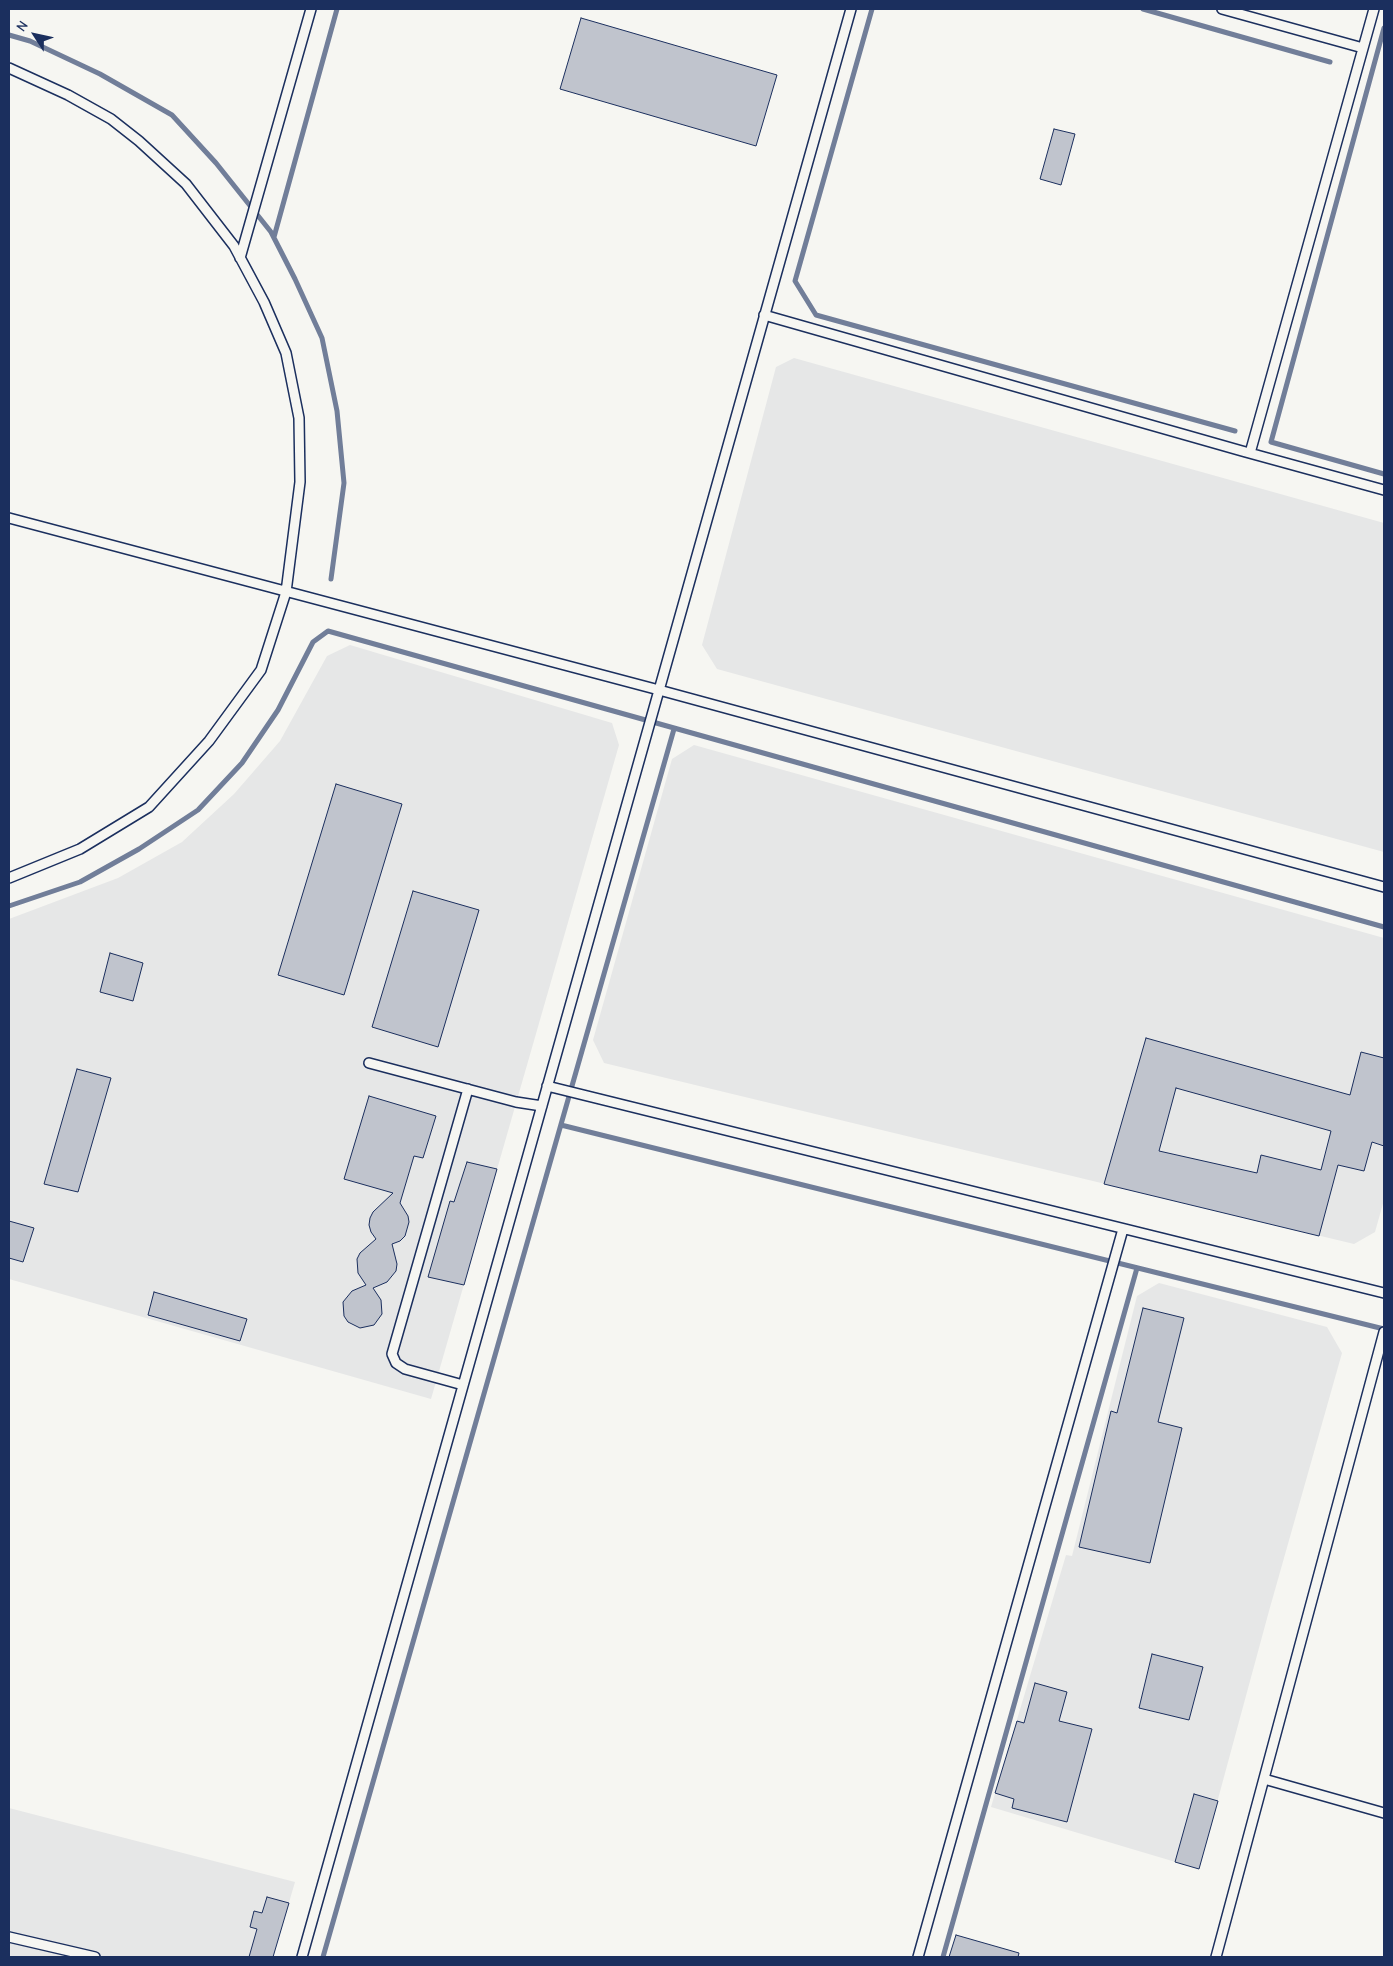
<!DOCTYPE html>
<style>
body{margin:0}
#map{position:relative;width:1393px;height:1966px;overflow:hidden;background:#f6f6f2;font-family:"Comic Neue",sans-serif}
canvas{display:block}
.frame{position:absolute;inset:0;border:10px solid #1b2f5e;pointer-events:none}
.north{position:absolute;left:10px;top:10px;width:50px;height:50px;-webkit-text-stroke:4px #f6f6f2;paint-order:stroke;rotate:305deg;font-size:14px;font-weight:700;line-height:20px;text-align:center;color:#1b2f5e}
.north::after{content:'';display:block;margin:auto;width:18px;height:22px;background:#1b2f5e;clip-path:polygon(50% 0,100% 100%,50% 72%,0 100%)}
</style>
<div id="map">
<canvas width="1393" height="1966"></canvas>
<div class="frame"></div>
<div class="north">N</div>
</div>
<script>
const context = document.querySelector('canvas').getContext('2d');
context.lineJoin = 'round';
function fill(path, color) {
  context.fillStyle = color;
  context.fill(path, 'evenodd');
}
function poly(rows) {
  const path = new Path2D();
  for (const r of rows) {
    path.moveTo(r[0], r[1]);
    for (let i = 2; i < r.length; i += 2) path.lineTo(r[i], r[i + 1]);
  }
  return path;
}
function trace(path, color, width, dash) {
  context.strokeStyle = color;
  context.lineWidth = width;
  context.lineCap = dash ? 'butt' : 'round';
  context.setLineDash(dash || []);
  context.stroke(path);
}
fill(poly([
 [794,358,1384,523,1384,852,717,669,702,645,776,367],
 [350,645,612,723,619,745,431,1399,9,1279,9,919,118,878,182,842,234,794,280,741,327,656],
 [694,745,1384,938,1384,1200,1375,1232,1354,1244,604,1063,593,1040,672,759],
 [1159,1283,1327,1327,1342,1353,1269,1611,1199,1869,991,1807,1066,1555,1072,1556,1137,1296],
 [9,1808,295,1882,273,1957,9,1957]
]), '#e6e7e7');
trace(poly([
 [872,9,795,281,816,315,1235,431],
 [1143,9,1330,62],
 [1384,28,1271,442,1384,474],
 [9,35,30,41,100,74,172,115,216,163,271,232,295,279,322,338,337,411,344,483,331,579],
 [274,237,337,9],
 [9,906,80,882,139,849,198,810,242,763,278,710,313,642,328,631,1384,927],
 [561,1125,1384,1329],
 [323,1957,674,729],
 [943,1957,1137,1268]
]), '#717e99', 5);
const building = poly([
 [581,18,777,75,756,146,560,89,581,18],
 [1054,129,1075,134,1061,185,1040,179,1054,129],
 [336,784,402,804,344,995,278,975,336,784],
 [413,891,479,910,438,1047,372,1027,413,891],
 [110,953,143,963,133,1001,100,992,110,953],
 [1146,1038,1350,1095,1361,1052,1384,1058,1384,1146,1372,1142,1364,1171,1338,1165,1319,1236,1104,1184,1146,1038],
 [1176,1088,1331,1131,1321,1170,1261,1155,1257,1173,1159,1151,1176,1088],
 [77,1069,111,1078,78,1192,44,1184,77,1069],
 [369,1096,436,1116,423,1158,414,1156,400,1203,408,1216,409,1222,405,1236,400,1241,392,1244,397,1264,396,1271,387,1282,373,1288,381,1300,382,1314,374,1325,360,1328,348,1322,344,1316,343,1302,352,1291,366,1285,358,1273,357,1259,360,1253,376,1239,371,1232,369,1225,370,1218,373,1212,393,1193,344,1179,369,1096],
 [467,1162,497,1169,464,1285,428,1277,450,1201,454,1202,467,1162],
 [9,1221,34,1228,23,1262,9,1258,9,1221],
 [154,1292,247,1319,240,1341,148,1315,154,1292],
 [1143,1308,1184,1318,1158,1422,1182,1428,1150,1563,1079,1547,1111,1411,1117,1413,1143,1308],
 [1152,1654,1203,1667,1189,1720,1139,1708,1152,1654],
 [1035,1683,1067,1692,1059,1721,1092,1729,1067,1822,1012,1808,1014,1799,995,1793,1017,1721,1024,1723,1035,1683],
 [1194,1794,1218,1801,1199,1869,1175,1862,1194,1794],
 [267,1897,289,1903,273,1957,249,1957,257,1929,250,1927,254,1911,262,1913,267,1897],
 [956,1935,1019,1953,1018,1957,949,1957,956,1935]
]);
fill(building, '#c0c4cd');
trace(building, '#1b2f5e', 1);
const service = poly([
 [1222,9,1363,48],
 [9,68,68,95,111,119,139,141,186,184,234,246,264,302,286,353,299,418,300,482,286,592,261,670,209,741,149,807,80,849,9,878],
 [240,258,311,9],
 [764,315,1242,451,1384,490],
 [1250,453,1374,9],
 [9,518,659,690,1384,887],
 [369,1063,516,1102,542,1106],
 [547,1086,1384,1293],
 [463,1385,405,1369,396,1363,392,1354,468,1089],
 [1264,1779,1384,1813],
 [9,1937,95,1957],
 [302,1957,851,9],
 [918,1957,1123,1229],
 [1216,1957,1384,1332]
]);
trace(service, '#1b2f5e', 12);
trace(service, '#f6f6f2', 9);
</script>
